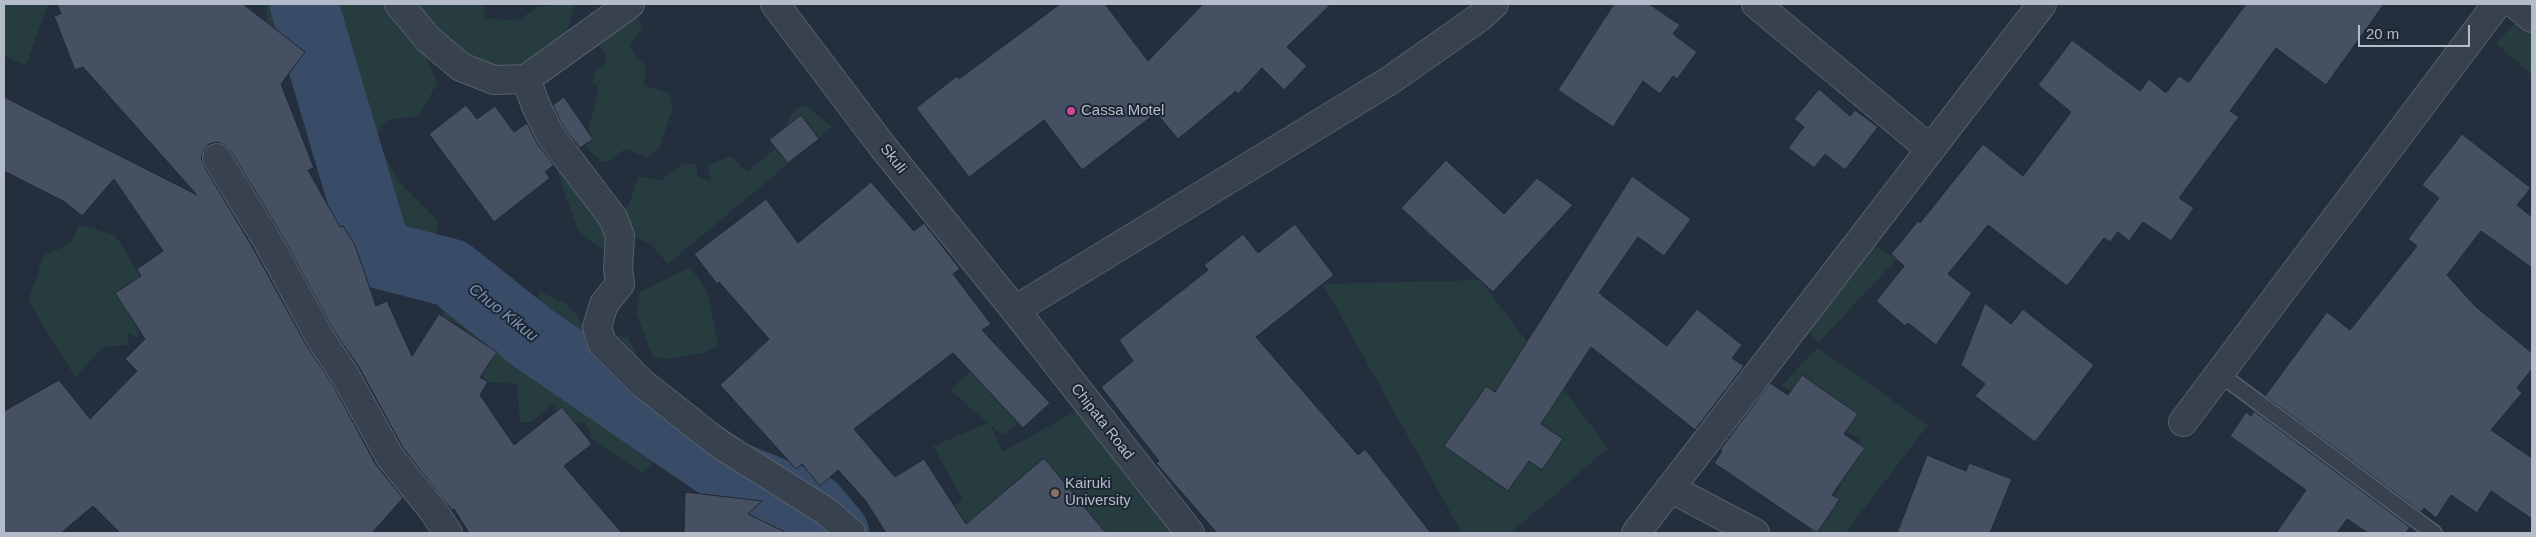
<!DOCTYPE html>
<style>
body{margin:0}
#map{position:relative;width:2536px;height:537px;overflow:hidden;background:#242f3e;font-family:Arial,sans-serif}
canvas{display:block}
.frame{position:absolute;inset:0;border:5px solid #b4bcc9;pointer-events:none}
.scale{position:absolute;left:2358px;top:25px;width:112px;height:22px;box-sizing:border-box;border:2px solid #b4bcc9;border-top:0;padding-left:6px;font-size:15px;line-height:18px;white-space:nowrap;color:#b4bcc9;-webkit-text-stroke:4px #1d2633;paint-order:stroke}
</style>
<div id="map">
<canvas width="2536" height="537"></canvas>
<div class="frame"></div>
<div class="scale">20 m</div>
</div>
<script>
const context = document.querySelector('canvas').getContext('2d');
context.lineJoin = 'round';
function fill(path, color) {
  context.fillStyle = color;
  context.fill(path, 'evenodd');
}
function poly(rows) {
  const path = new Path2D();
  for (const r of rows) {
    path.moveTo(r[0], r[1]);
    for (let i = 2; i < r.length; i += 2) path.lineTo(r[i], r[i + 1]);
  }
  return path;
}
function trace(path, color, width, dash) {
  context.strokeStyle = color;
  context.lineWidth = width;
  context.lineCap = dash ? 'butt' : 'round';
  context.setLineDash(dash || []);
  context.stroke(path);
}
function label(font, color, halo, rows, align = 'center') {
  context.font = font + ' Arial,sans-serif';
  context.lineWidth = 4;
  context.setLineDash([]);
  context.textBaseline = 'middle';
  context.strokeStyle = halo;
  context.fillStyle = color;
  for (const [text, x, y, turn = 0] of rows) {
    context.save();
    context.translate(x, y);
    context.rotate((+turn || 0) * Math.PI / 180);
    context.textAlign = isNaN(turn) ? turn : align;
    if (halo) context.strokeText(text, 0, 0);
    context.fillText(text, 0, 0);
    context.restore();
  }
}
fill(poly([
 [4,4,48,4,26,66,4,55],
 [266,4,387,4,416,35,437,83,419,116,387,120,374,137,399,182,437,220,435,260,423,279,390,268,367,253,347,206,329,88,268,47],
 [390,4,484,4,485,18,517,21,539,6,575,4,565,38,543,47,538,57,528,66,488,73,469,55,449,51,436,42,422,9],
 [634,16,641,23,642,30,629,45,646,68,644,85,670,93,673,108,659,148,647,157,625,149,610,160,602,162,584,145,596,102,598,85,592,82,596,70,606,62,606,55,597,44],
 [2519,20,2532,30,2532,75,2496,43],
 [806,105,832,127,668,264,650,243,630,236,601,249,578,231,557,170,582,167,617,213,629,205,638,176,662,181,671,171,684,164,697,164,697,177,711,181,707,166,731,156,747,172,776,148,783,129,796,108],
 [79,225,115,235,139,273,144,324,136,321,139,339,129,332,127,345,103,347,75,377,28,301,44,255,70,244],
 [1872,244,1897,259,1819,342,1796,322],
 [447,266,493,278,503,302,519,309,533,304,540,292,565,303,576,314,589,336,599,332,628,338,644,369,717,436,700,456,676,447,659,457,642,473,592,439,585,422,567,426,552,404,532,422,520,422,517,384,488,382,473,366,473,339,460,325,443,317,443,299,457,297,490,327,500,327,484,305,467,288,451,278,435,279,430,276],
 [690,267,708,293,718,346,702,353,671,359,653,357,636,313,640,292],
 [1480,280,1608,448,1511,533,1462,533,1323,284],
 [1818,348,1928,425,1845,533,1809,533,1841,488,1838,487,1861,441,1782,385],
 [981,362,1034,411,1003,435,990,425,1003,452,1088,404,1104,442,1173,533,902,533,963,500,933,446,988,423,950,390]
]), '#263c3f');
trace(poly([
 [304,4,378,254,451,273,534,339,731,474,814,508,835,533]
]), '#394c67', 68);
const building = poly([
 [57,4,243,4,305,52,281,84,314,168,308,170,340,227,343,226,355,245,376,306,387,301,412,356,439,314,497,352,480,377,488,382,480,395,514,445,562,407,592,444,564,466,622,533,469,533,454,509,452,510,403,448,359,367,335,333,280,232,230,150,225,145,217,142,209,144,204,150,201,158,204,166,253,248,308,348,332,383,376,465,403,498,372,533,120,533,93,506,61,533,4,533,4,411,59,380,90,419,137,371,125,359,145,339,115,293,141,276,137,269,163,251,114,179,82,216,65,202,4,171,4,97,197,195,83,67,75,70,54,16,61,14,57,4],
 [1060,4,1105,4,1148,61,1203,4,1331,4,1287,47,1307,66,1284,90,1262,68,1238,94,1236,91,1178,139,1156,113,1082,170,1044,120,969,177,916,108,957,76,959,79,1060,4],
 [1614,4,1649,4,1680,25,1673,34,1697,52,1677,79,1673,76,1660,94,1643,81,1613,127,1558,90,1614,4],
 [2246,4,2384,4,2326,85,2276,48,2230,111,2239,117,2179,198,2194,208,2171,241,2143,222,2129,241,2118,232,2110,242,2104,238,2067,286,1988,225,1948,274,1972,293,1936,345,1908,323,1905,326,1876,301,1904,266,1891,254,1918,221,1920,223,1983,144,2023,176,2071,112,2038,85,2072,40,2140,91,2149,79,2166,93,2179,76,2189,82,2246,4],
 [1819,89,1850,116,1855,110,1878,127,1845,170,1825,154,1814,168,1788,148,1804,127,1794,119,1819,89],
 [564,97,593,139,580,148,564,128,553,105,564,97],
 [466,105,477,119,495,106,514,132,527,123,538,145,554,165,545,172,550,178,494,222,429,134,466,105],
 [801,115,819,139,788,163,769,140,801,115],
 [2462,134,2531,188,2517,205,2532,217,2532,268,2481,231,2447,275,2475,306,2532,353,2532,369,2517,388,2522,393,2491,430,2532,458,2532,519,2491,491,2477,513,2451,495,2436,518,2424,508,2421,512,2265,396,2327,312,2350,330,2417,246,2408,239,2439,198,2422,185,2462,134],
 [1446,160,1504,214,1537,178,1573,205,1493,292,1401,208,1446,160],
 [1632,176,1691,219,1664,256,1638,237,1599,293,1667,346,1697,309,1742,345,1732,358,1744,366,1695,430,1591,347,1541,424,1563,439,1542,470,1529,461,1508,491,1444,446,1486,386,1495,392,1632,176],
 [871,182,914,231,924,223,960,269,953,274,991,324,982,330,1050,403,1023,428,953,353,854,429,895,477,924,459,966,524,1044,458,1106,533,886,533,865,500,838,470,820,486,802,464,796,469,720,385,769,339,719,282,717,284,694,254,766,199,798,243,871,182],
 [1295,224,1334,275,1256,337,1358,455,1365,449,1431,533,1217,533,1156,463,1159,461,1101,387,1133,361,1119,340,1208,270,1204,265,1243,234,1258,253,1295,224],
 [1985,303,2011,324,2023,309,2094,365,2035,442,1975,396,1985,384,1961,365,1985,303],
 [1802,375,1858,414,1844,434,1865,448,1832,495,1840,499,1817,533,1714,463,1722,451,1720,450,1770,383,1788,395,1802,375],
 [2254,411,2410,527,2406,533,2368,533,2347,519,2337,533,2276,533,2306,490,2230,436,2246,412,2251,416,2254,411],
 [1927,455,1966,471,1969,463,2012,479,1990,533,1897,533,1927,455],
 [685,492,762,501,748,514,787,533,684,533,685,492]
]);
fill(building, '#455162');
trace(building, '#1f2835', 1);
const lane = poly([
 [2220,374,2434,533]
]);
const street = poly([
 [399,4,428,39,461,67,494,80,526,79,630,4],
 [775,4,883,147,1015,310,1190,533],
 [1756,4,1930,149],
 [2515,4,2532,18],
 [526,79,536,106,551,136,613,218,620,236,618,269,620,284,604,304,597,327,602,343,642,383,718,443,827,512,851,533],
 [217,158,267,240,322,341,345,375,390,457,432,509,448,533],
 [1015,310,1389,81,1480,17,1494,4],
 [2183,422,2497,4],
 [1670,488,1755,533],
 [1636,533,2042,4]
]);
trace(lane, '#565f6c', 18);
trace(street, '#565f6c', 30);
trace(lane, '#38414e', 15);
trace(street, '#38414e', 28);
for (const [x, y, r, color] of [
 [1071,111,5,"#d1479c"],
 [1055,493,5,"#8d6e63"]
]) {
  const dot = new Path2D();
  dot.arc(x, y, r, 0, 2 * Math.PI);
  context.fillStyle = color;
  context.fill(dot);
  trace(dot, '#1d2633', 2);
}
label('15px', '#b4bcc9', '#1d2633', [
 ["Cassa Motel",1081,111],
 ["Kairuki",1065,484],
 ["University",1065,501]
], 'left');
label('15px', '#b4bcc9', '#1d2633', [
 ["Skuli",893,159,52],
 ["Chipata Road",1102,422,52]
]);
label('italic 16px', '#7c92b1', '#1d2633', [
 ["Chuo Kikuu",503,313,38]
]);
</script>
